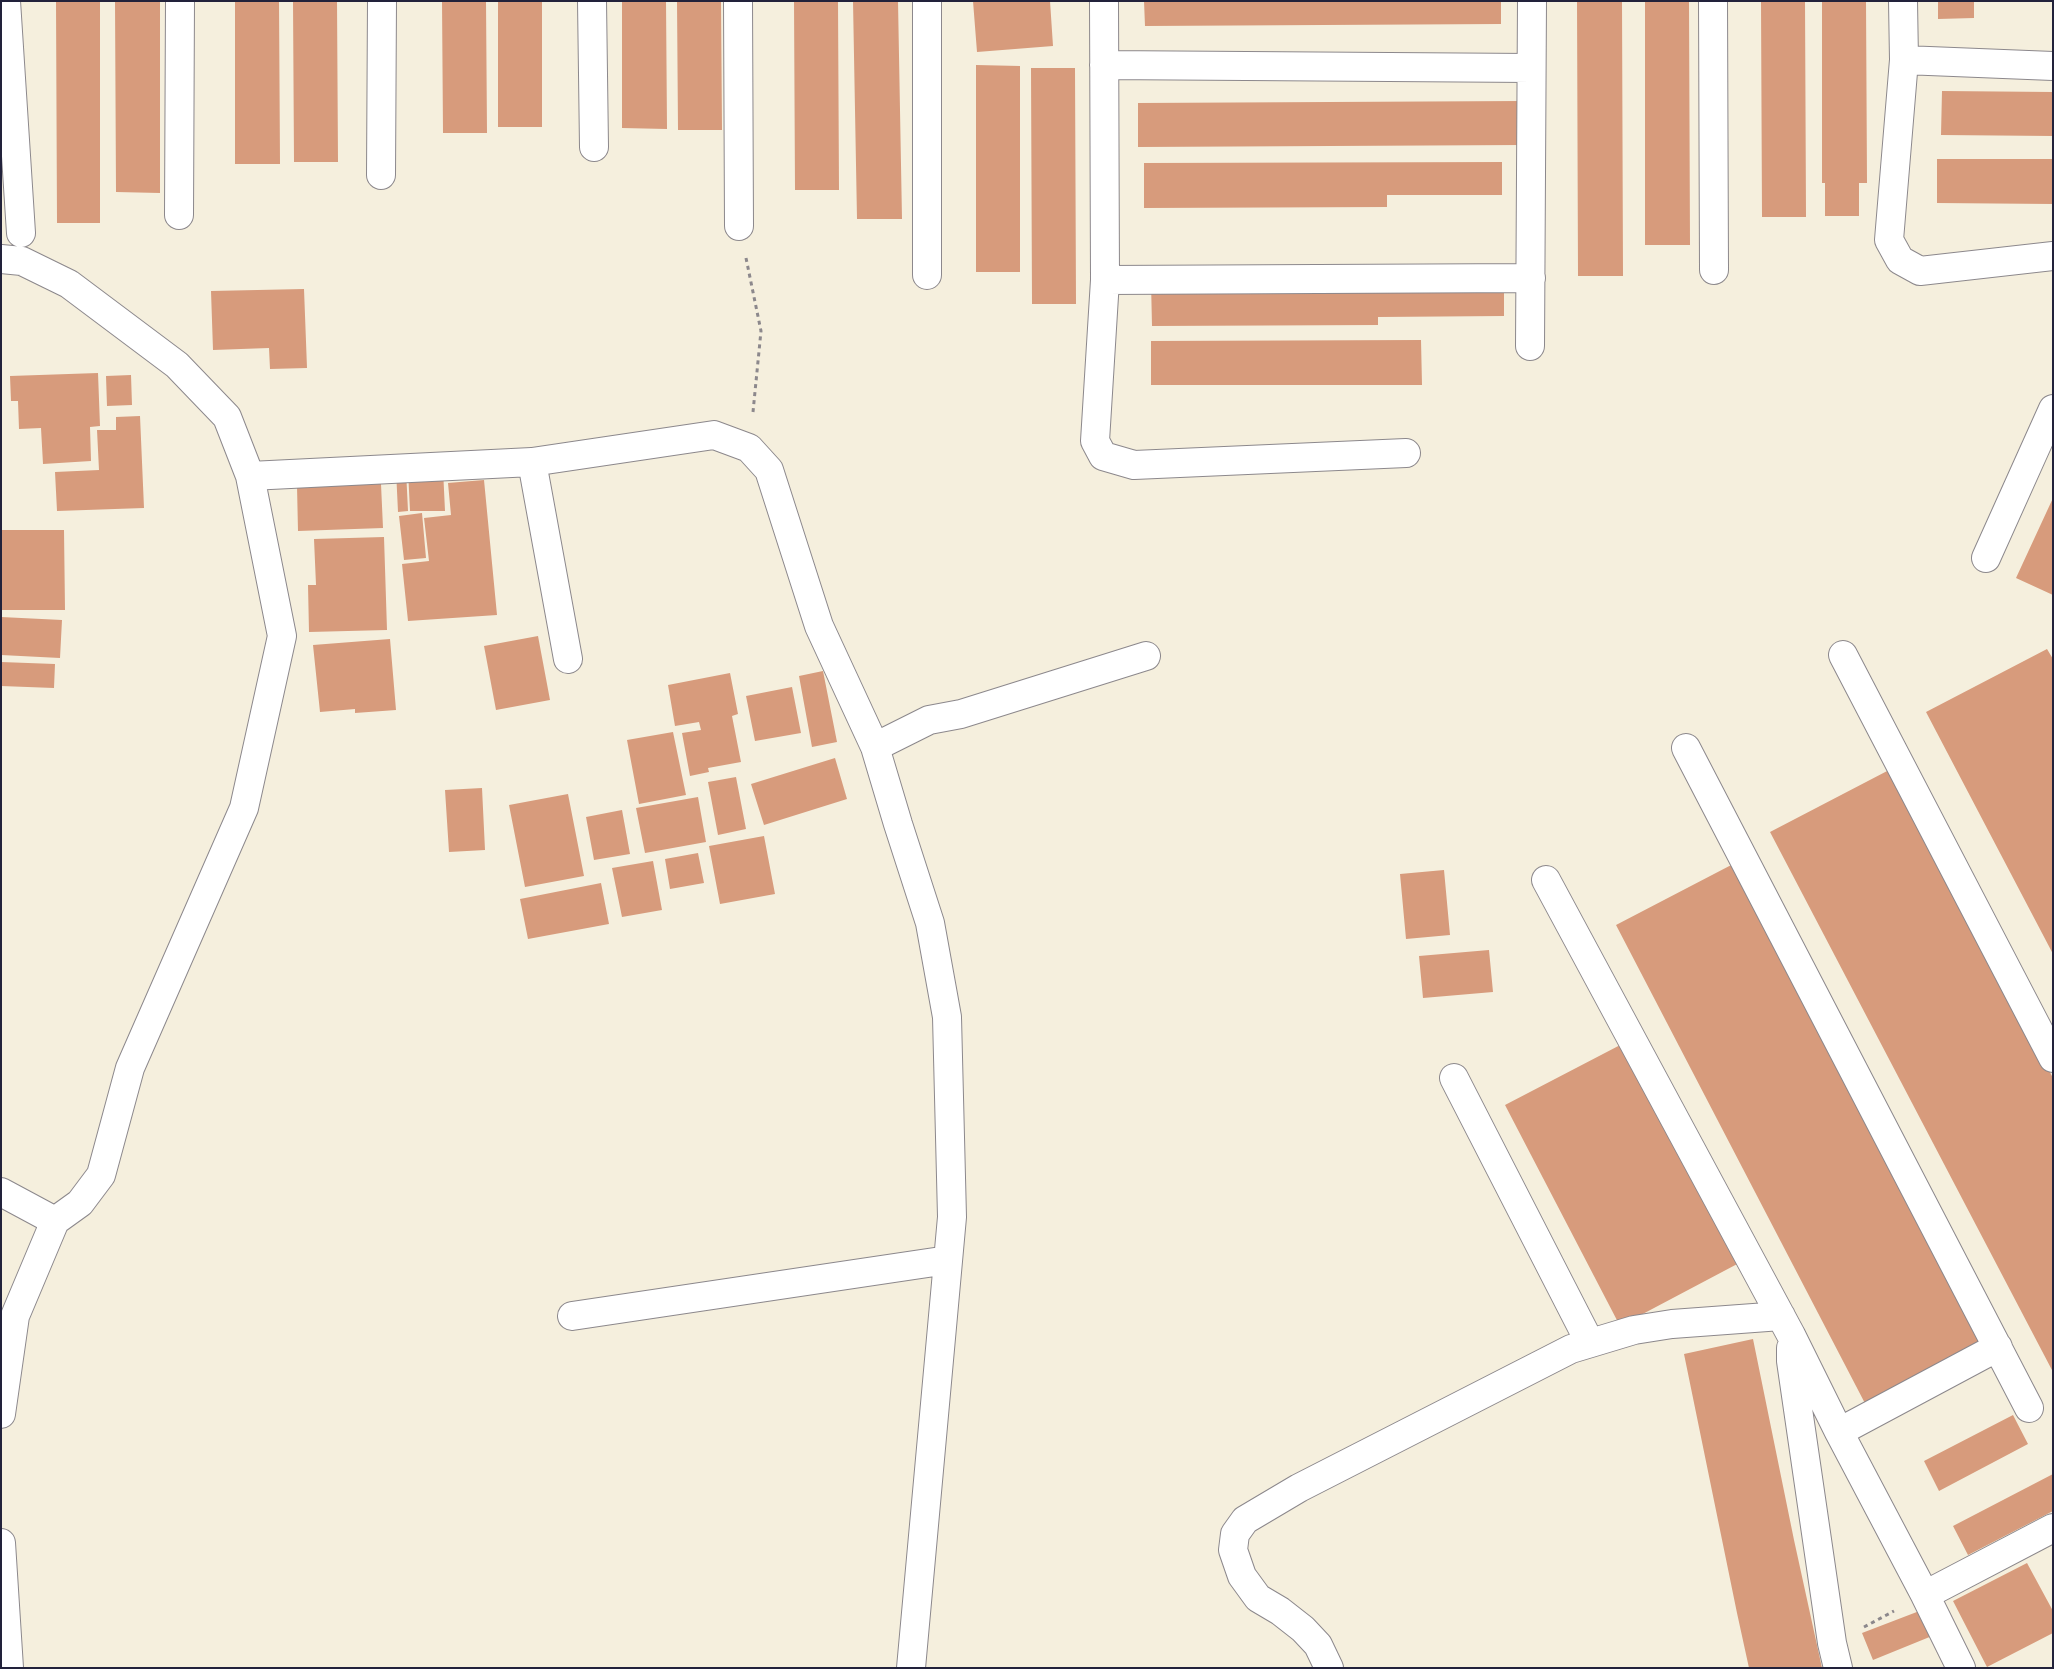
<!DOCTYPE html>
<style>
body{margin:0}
#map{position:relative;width:2054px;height:1669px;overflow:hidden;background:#f5efdd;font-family:"IM FELL French Canon",serif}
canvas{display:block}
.frame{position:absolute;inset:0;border:2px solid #22223b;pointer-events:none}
</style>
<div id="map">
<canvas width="2054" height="1669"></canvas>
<div class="frame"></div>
</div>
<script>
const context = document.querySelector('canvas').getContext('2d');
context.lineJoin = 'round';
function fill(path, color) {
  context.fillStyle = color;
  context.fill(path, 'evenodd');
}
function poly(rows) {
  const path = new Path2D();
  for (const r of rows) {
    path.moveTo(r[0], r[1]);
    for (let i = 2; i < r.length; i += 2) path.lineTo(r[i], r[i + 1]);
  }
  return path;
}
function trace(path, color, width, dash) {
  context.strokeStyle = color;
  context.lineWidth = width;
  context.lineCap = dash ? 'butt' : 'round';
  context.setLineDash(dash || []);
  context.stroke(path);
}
fill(poly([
 [56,1,100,1,100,223,57,223],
 [115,1,160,1,160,193,116,192],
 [235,1,279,1,280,164,235,164],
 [293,1,337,1,338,162,294,162],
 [442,1,486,1,487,133,443,133],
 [498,1,542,1,542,127,498,127],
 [622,1,666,1,667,129,622,128],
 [677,1,721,1,722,130,678,130],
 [794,1,838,1,839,190,795,190],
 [853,1,898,1,902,219,857,219],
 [973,1,1050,1,1053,46,977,52],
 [1144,1,1501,1,1501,24,1145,26],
 [1577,1,1622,1,1623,276,1578,276],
 [1645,1,1689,1,1690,245,1645,245],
 [1761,1,1805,1,1806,217,1762,217],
 [1822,1,1866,1,1867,183,1859,183,1859,216,1825,216,1825,183,1822,183],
 [1938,1,1974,1,1974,18,1938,19],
 [976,65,1020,66,1020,272,976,272],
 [1031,68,1075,68,1076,304,1032,304],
 [1942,91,2053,92,2053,136,1941,135],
 [1522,101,1522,145,1138,147,1138,103],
 [1937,159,2053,159,2053,204,1937,203],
 [1502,162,1502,195,1387,195,1387,207,1144,208,1144,163],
 [1504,280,1504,316,1378,317,1378,325,1152,326,1151,282],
 [304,289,307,368,270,369,269,348,213,350,211,291],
 [1421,340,1422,385,1151,385,1151,341],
 [98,373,100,426,90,427,91,461,43,464,41,428,19,429,18,401,11,401,10,376],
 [131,375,132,405,107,406,106,376],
 [140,416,144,508,57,511,55,472,99,470,97,430,116,430,116,417],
 [443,469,445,511,410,511,408,470],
 [396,470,406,470,408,511,398,512],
 [484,480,497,615,408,621,402,564,429,561,424,518,451,515,448,483],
 [381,484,383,528,298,531,297,486],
 [2053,498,2053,595,2016,578],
 [422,513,426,558,404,560,399,516],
 [1,530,64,530,65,610,1,610],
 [384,537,387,630,309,632,308,585,316,585,314,539],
 [1,617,62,620,60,658,1,655],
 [538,636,550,700,496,710,484,646],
 [390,639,396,710,355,713,355,709,320,712,313,645],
 [2047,649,2053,659,2053,954,1926,712],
 [1,662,55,664,54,688,1,686],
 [823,671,837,742,812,747,799,676],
 [730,673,738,714,732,716,741,762,708,768,709,772,690,776,682,733,701,730,699,722,675,726,668,685],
 [792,687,801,733,755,741,746,696],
 [673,732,686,795,639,804,627,740],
 [835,758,847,799,764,825,751,784],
 [1891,769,2053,1078,2053,1372,1770,832],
 [736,777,746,829,718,835,708,782],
 [482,788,485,850,449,852,445,790],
 [568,794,584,876,525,887,509,805],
 [698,797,706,842,645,853,636,808],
 [622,810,630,854,594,860,586,817],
 [764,836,775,894,720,904,709,846],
 [698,853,704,883,670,889,665,859],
 [653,861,662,910,622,917,612,868],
 [1737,862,1990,1347,1869,1411,1616,925],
 [1444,870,1450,935,1406,939,1400,874],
 [601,883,609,924,528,939,520,899],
 [1489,950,1493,992,1423,998,1419,956],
 [1626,1042,1741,1262,1620,1326,1505,1105],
 [1753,1339,1794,1540,1822,1668,1749,1668,1737,1613,1684,1354],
 [2013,1415,2028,1444,1939,1491,1924,1461],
 [2053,1474,2053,1511,1968,1555,1953,1526],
 [2027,1563,2053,1611,2053,1633,1987,1667,1953,1601],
 [1922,1610,1932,1636,1873,1660,1862,1633]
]), '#d79b7c');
const street = poly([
 [6,1,21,233],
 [592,1,594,147],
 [738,1,739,226],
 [927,1,927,275],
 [1104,1,1105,280,1095,441,1103,456,1134,465,1406,453],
 [1713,1,1714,270],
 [1903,1,1904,60,1889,240,1900,260,1920,271,2053,256],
 [1904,60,2053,66],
 [1104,65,1531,68],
 [381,175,382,1],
 [179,215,180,1],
 [1,259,22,261,69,284,177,365,227,417,250,476,532,462,714,435,749,448,769,470,819,626,875,747,898,824,930,923,947,1017,952,1217,911,1668],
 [1105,280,1531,278],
 [1530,346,1532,1],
 [532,462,568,659],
 [1986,558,2053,409],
 [1843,655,2053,1058],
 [875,747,929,720,961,714,1146,656],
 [1686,748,2029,1408],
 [1546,880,1791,1335,1839,1432,1925,1595,1961,1668],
 [1454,1078,1590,1343],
 [1,1192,55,1221],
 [572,1316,948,1260],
 [1791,1348,1791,1361,1832,1643,1838,1668],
 [1,1414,15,1316,55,1221,80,1203,101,1175,130,1068,244,808,282,636,250,476],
 [1839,1432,1998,1347],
 [1,1543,9,1668],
 [1925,1595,2053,1528],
 [1329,1668,1318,1645,1303,1629,1280,1611,1258,1598,1242,1576,1233,1550,1235,1534,1245,1520,1299,1488,1571,1349,1634,1330,1672,1324,1781,1316]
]);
trace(street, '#8c888c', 30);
trace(poly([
 [746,258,761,331,753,412],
 [1864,1627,1894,1611]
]), '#8c888c', 3, [4, 4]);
trace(street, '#fff', 28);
</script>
